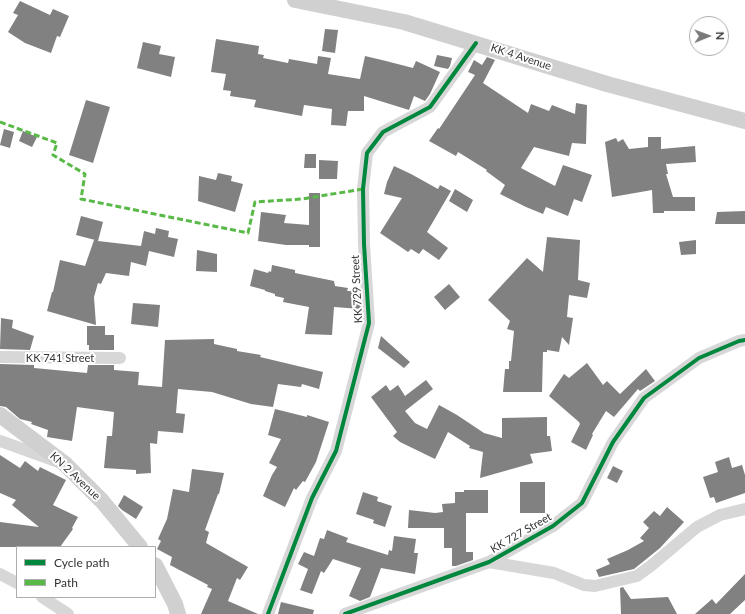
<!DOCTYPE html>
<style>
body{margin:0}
#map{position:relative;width:745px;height:614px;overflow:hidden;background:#fff;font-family:Lato,sans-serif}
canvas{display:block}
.legend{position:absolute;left:16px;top:546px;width:140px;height:52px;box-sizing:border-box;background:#fff;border:1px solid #adadad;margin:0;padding:5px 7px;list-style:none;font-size:12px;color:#333}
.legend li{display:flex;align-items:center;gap:8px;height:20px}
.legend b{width:20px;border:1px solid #adadad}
.north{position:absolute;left:689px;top:16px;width:40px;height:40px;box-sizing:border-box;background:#fff;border:1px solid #adadad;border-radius:50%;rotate:89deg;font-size:11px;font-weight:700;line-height:16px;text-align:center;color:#333}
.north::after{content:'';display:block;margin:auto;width:14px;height:18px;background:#7a7a7a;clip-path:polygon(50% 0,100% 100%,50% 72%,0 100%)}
</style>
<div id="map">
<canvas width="745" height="614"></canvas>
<ul class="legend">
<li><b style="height:5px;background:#00873e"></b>Cycle path</li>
<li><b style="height:5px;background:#58b947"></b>Path</li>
</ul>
<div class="north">N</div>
</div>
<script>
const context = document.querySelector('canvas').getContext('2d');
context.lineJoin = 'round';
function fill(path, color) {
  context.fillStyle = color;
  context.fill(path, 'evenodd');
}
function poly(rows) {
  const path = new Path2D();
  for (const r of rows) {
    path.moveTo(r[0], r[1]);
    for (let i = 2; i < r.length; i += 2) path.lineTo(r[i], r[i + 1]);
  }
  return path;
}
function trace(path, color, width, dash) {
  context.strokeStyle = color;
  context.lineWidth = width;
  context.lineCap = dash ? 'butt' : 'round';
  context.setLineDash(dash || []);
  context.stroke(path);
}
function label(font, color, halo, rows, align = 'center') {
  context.font = font + ' Lato,sans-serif';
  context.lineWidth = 4;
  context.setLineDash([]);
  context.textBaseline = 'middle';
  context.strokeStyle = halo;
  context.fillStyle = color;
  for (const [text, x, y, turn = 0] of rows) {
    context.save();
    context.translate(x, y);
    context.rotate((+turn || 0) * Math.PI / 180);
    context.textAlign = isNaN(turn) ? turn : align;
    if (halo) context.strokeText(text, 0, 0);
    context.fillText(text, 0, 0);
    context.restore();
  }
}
fill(poly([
 [20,1,50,15,53,9,69,16,60,37,57,36,51,53,25,43,8,32,18,15,13,13],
 [325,29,338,30,335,53,322,51],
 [216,39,259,46,258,54,264,55,263,58,288,63,289,59,317,64,318,56,331,58,328,74,360,79,365,56,386,61,413,68,416,61,440,72,430,94,425,101,414,96,409,110,364,96,364,111,348,111,346,126,331,125,332,109,304,105,302,116,254,107,256,100,230,96,231,91,223,90,226,74,211,72],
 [143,42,161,46,159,54,175,57,171,77,137,68],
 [437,55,452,58,450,66,448,69,434,66],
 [487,57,495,60,483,83,528,113,531,104,549,111,552,105,575,114,576,103,587,105,586,144,572,143,569,156,534,147,521,168,555,186,563,165,592,175,582,202,574,199,568,216,546,207,543,214,526,207,500,194,505,185,486,171,487,170,458,152,456,156,429,141,438,128,439,129,475,75,468,72,474,60,482,65],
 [86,100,110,107,93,163,69,155],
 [4,129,14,132,10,148,0,145],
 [23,131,37,137,32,147,19,141],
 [648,137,661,137,661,149,695,146,696,162,666,164,668,174,666,174,673,197,695,197,695,211,664,211,664,213,653,213,652,190,612,197,605,142,616,138,618,142,623,139,629,149,648,147],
 [305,154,316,154,316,168,304,168],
 [319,160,338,161,337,179,319,179],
 [394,166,411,174,438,189,440,185,451,191,427,232,448,248,439,260,423,249,419,254,411,249,408,252,380,233,402,198,384,194,387,182],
 [218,173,232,176,231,181,243,184,235,212,198,201,199,176,216,180],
 [455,189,473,200,467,212,449,201],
 [309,193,320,193,320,247,309,247,309,245,286,245,258,241,261,212,286,215,284,223,309,225],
 [745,211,745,224,715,224,717,212],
 [81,216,103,222,98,241,141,246,144,231,155,234,156,228,169,231,168,237,178,239,174,257,149,251,146,266,131,262,129,276,106,273,101,284,98,283,94,297,96,325,47,311,52,292,53,292,60,260,85,266,94,240,95,240,76,235],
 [547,237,580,240,578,280,590,283,587,298,569,295,567,317,573,318,569,345,562,337,559,352,547,350,547,352,543,352,542,392,503,392,505,369,509,369,509,361,511,361,514,331,507,329,510,321,488,300,527,258,543,272],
 [696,240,696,254,681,255,679,242],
 [197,250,217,254,217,272,196,271],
 [272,265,295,270,295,273,334,281,335,286,348,288,347,291,359,291,361,309,334,307,332,335,305,334,309,307,283,302,284,298,275,296,275,294,265,291,265,290,250,286,254,269,268,273,269,271,271,272],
 [449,284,460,297,445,310,434,297],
 [133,303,160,305,158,327,131,324],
 [1,318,13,320,12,328,34,336,30,350,0,349],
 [87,326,105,326,105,335,114,335,114,350,89,350,89,345,87,345],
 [381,336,410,362,404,368,378,348],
 [214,339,214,344,237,349,237,351,261,355,260,357,323,372,319,389,302,384,301,387,278,384,273,407,251,404,212,392,178,389,176,413,185,414,183,433,158,431,157,444,150,443,151,473,136,474,136,470,104,468,107,436,112,436,114,412,77,407,72,441,47,437,48,430,31,424,32,422,20,419,6,407,0,406,0,364,34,365,34,368,87,373,88,365,114,365,114,370,139,372,138,385,162,387,165,340],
 [587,363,603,385,607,381,620,394,646,369,655,381,640,391,638,389,614,417,606,411,592,434,593,435,586,450,571,442,580,424,579,422,549,396,564,374,569,378],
 [426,380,433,389,405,411,415,423,427,429,439,405,457,415,484,433,502,438,502,418,547,417,547,436,550,436,552,451,530,454,533,463,480,478,483,452,469,448,470,446,448,432,435,459,400,442,393,436,397,432,371,397,386,385,390,391,398,385,405,396],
 [275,409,307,417,307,415,329,422,316,462,305,482,303,481,296,490,294,488,285,507,263,496,272,475,277,467,269,463,281,439,268,435],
 [0,455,20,468,25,461,38,471,40,467,66,480,53,505,78,517,72,528,73,529,60,547,0,547,0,522,39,527,12,505,16,500,0,493],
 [729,457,732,468,742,465,745,475,745,493,716,503,714,497,710,498,703,477,718,472,715,462],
 [613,466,623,471,617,483,607,478],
 [192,469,224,473,219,494,218,494,205,530,209,532,206,543,248,567,240,580,237,578,228,601,258,614,201,614,212,589,207,587,208,585,170,565,172,557,157,549,161,541,158,539,167,519,173,489,189,492],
 [520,482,545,482,545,513,520,513],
 [464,490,488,490,488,513,466,513,466,552,473,552,473,560,456,566,452,566,452,548,444,548,444,528,408,528,409,510,435,513,443,512,442,504,455,503,455,492,464,492],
 [363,492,378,497,377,501,392,506,385,527,373,523,374,520,356,514],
 [124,495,143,507,136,519,122,510,118,506],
 [667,507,684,522,660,548,634,569,599,577,596,570,610,564,607,559,628,550,644,541,640,538,649,528,643,522,654,511,660,516],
 [327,530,348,538,346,542,388,555,389,550,392,551,394,536,416,539,414,553,418,553,415,574,381,568,370,597,360,601,349,596,361,568,333,559,324,573,321,571,312,594,300,590,308,569,298,564,304,552,314,556,320,538,324,539],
 [745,574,745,600,730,614,695,614,712,599,716,604],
 [623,587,631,599,668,597,677,614,621,614,620,588],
 [281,602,314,610,313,614,278,614]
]), '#818181');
trace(poly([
 [0,357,120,358],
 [0,441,56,461],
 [489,562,554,573,584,585,595,586,637,576,652,565,697,527,720,515,745,509],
 [0,574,17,583],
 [42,597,68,614],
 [268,614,312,498,336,451,369,323,364,244,363,189,367,153,383,132,430,107,476,43],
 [345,614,489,562,553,526,582,503,613,442,644,398,699,358,739,341,745,340]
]), '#d7d7d7', 12);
trace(poly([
 [295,0,404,22,607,84,745,121],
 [0,415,65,464,102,501,140,547],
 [155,565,175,604,178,614]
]), '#d0d0d0', 16);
trace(poly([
 [0,122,57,143,53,155,85,174,81,199,248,233,255,202,302,199,363,189]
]), '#58b947', 3, [6, 3]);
trace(poly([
 [268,614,312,498,336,451,369,323,364,244,363,189,367,153,383,132,430,107,476,43],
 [345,614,489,562,553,526,582,503,613,442,644,398,699,358,739,341,745,340]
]), '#00873e', 4);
label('11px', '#333', '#fff', [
 ["KK 4 Avenue",521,57,18],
 ["KK 729 Street",357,289,-93],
 ["KK 741 Street",60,358],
 ["KN 2 Avenue",75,476,43],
 ["KK 727 Street",521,533,-30]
]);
</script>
